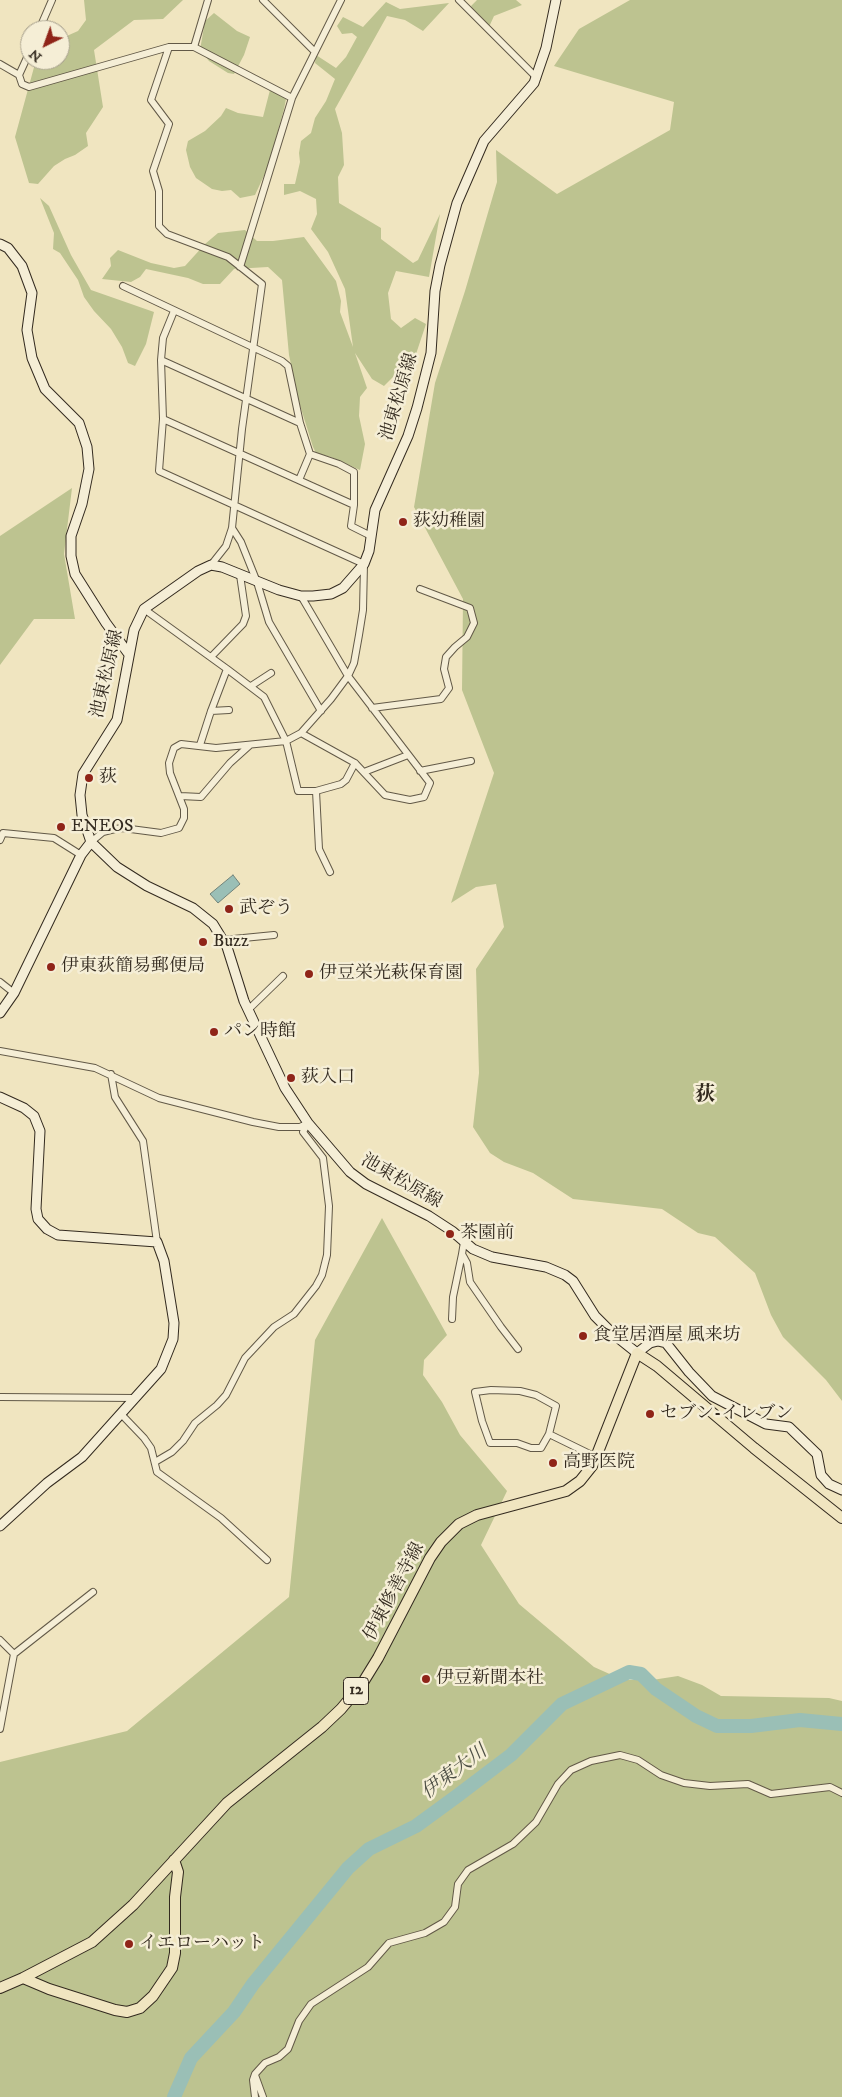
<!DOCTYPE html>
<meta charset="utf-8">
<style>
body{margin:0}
#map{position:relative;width:842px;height:2097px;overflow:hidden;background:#f0e5c0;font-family:"IM FELL DW Pica",serif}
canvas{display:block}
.north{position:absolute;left:20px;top:20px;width:50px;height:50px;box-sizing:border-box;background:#f5eed6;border:1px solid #a7a08d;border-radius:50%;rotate:222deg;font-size:14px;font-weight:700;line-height:20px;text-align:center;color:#332a1f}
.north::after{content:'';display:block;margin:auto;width:18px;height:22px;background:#8f2418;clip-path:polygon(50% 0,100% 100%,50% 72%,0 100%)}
</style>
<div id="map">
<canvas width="842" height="2097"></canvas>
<div class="north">N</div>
</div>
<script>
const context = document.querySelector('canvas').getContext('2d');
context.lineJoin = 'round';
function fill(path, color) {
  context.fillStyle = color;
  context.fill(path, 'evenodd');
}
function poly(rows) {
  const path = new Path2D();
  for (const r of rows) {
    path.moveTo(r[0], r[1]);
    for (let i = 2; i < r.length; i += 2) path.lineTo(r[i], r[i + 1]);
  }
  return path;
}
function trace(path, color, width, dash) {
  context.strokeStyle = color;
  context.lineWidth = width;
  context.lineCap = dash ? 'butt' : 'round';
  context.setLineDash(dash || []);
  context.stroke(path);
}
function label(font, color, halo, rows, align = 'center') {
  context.font = font + ' "IM FELL DW Pica","Noto Serif JP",serif';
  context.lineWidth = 5;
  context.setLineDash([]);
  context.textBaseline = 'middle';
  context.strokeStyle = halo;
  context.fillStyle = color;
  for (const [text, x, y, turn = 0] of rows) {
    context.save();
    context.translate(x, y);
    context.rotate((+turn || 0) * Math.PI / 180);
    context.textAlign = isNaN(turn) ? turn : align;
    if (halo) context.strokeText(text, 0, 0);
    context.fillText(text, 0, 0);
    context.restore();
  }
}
fill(poly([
 [84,0,183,0,163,19,134,20,94,50,103,107,86,133,88,146,75,155,65,159,54,166,38,184,29,183,15,137,36,60,60,60,60,39,78,31,86,20],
 [477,0,516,0,522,5,494,16,489,27,476,17,471,6],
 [630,0,842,0,842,1401,826,1380,783,1337,771,1315,755,1273,715,1237,698,1233,662,1209,573,1199,533,1173,504,1162,490,1153,473,1127,479,1073,476,969,504,927,496,884,476,887,451,903,494,773,462,690,463,599,414,507,435,383,465,291,497,182,496,150,557,194,670,130,674,102,554,66,579,29],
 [386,2,400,9,449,3,423,31,405,20,387,16,335,109,342,133,344,165,338,177,339,203,381,228,381,239,413,263,418,260,440,214,429,277,396,271,388,293,391,319,401,328,415,318,426,324,416,354,384,386,372,379,355,353,367,388,360,397,359,416,365,444,360,470,331,457,316,453,313,447,299,402,289,355,282,280,268,267,234,269,220,284,203,284,188,278,146,269,140,277,131,282,102,279,111,266,110,258,118,250,151,263,174,268,185,266,205,244,218,233,245,230,257,241,273,241,304,237,336,281,341,301,340,312,353,347,345,289,328,252,311,229,317,214,316,199,300,191,284,195,284,184,295,184,300,162,299,153,301,141,311,133,315,118,326,101,335,79,315,63,316,55,336,68,346,57,357,37,352,33,342,34,337,26,343,17,363,27],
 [214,13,237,31,250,37,244,55,234,74,228,73,209,61,200,50,205,21],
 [270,90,286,99,284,109,268,167,255,195,240,198,231,190,222,191,212,189,196,178,190,167,186,150,188,141,205,131,221,116,226,108,238,113,263,117],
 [40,198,49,206,71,255,91,290,154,312,146,344,135,366,128,363,122,347,111,329,94,311,84,297,78,280,60,253,53,249,54,233],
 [72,488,64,554,75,619,34,619,0,665,0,536],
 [382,1218,447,1335,424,1360,423,1375,442,1402,460,1435,507,1491,481,1545,519,1604,594,1667,623,1680,652,1680,678,1676,702,1685,721,1696,829,1698,842,1701,842,2097,0,2097,0,1762,127,1731,289,1597,315,1340]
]), '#bdc390');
const water = poly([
 [233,875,240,884,218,903,210,894,233,875]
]);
fill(water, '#9abfb6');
trace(water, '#71837a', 1);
trace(poly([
 [174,2097,191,2058,234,2012,253,1984,348,1868,369,1849,416,1826,457,1796,511,1755,562,1704,629,1672,641,1674,656,1689,696,1716,717,1726,751,1726,800,1720,842,1724]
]), '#9abfb6', 14);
const street = poly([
 [263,0,314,51],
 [459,0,537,78],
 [39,30,52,0],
 [169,47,151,100,169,124,153,171,159,191,159,226,167,234,228,257,262,284,242,429,232,528,226,546,211,565],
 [194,47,208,0],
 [30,51,19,75,22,84,29,87,169,47,194,47,292,98],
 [0,64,19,75],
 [240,267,292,98,341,0],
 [123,286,282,361,288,366,300,423],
 [161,360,163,338,174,311],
 [163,419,161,360,300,423,310,454,299,480],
 [310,454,339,464,354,472,354,505],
 [232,528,241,542,257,582,269,622,321,711],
 [144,609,227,669,211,711,200,745],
 [211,657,243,624,246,616,240,575],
 [227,669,264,697,286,741,298,791,316,791,319,849,330,872],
 [251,686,271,673],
 [372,708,441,699,449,688,444,669,446,657,455,647,467,637,474,623,470,608,420,589],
 [211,711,229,710],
 [301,733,355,763,385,795,410,800,424,797,430,783,348,676,301,596],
 [420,771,471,761],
 [364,772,408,755],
 [316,791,341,784,346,780,355,763],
 [180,796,201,797,230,763,250,745],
 [0,840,3,833,54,838,81,855],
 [91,842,103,832,115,829,123,828,161,833,179,828,184,818,184,809,170,773,169,763,174,748,181,744,216,748,286,741,301,733,331,699,348,676,354,663,359,635,363,610,364,564,159,471,163,419,354,505,351,526,371,536],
 [223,940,274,935],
 [0,982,14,993],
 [248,1010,283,976],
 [0,1051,95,1068,159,1098,253,1122,279,1127,300,1127,306,1124],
 [111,1074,115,1097,143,1141,157,1242],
 [464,1242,462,1254,467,1263,470,1282,501,1327,518,1349],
 [452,1319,453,1297,462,1254],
 [0,1397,135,1398],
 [121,1414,144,1438,151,1448,157,1472,221,1518,267,1560],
 [549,1434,556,1406,536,1395,520,1391,491,1390,475,1392,482,1421,490,1443,517,1443,531,1448,541,1448,549,1434,596,1457],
 [155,1462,172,1452,183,1441,195,1423,217,1405,226,1395,245,1358,274,1327,294,1314,316,1286,322,1275,327,1255,329,1206,323,1158,303,1132,308,1123],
 [0,1640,14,1654],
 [0,1729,14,1654,93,1592],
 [255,2075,263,2097],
 [255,2097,253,2080,255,2074,265,2063,279,2057,288,2049,299,2021,311,2004,368,1967,389,1943,425,1933,444,1922,455,1907,458,1884,468,1870,513,1844,536,1822,558,1784,571,1770,591,1761,620,1755,638,1760,661,1775,684,1783,710,1786,748,1784,771,1794,830,1787,842,1793]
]);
const secondary = poly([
 [556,0,546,48,534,83,484,141,457,203,440,265,435,291,431,353,417,408,408,436,375,510,369,551,364,564,343,588,331,594,313,596,301,596,279,590,222,567,211,565,198,571,144,609,134,630,117,720,83,774,80,795,82,815,91,842,117,867,147,886,193,908,213,924,227,947,244,1001,285,1088,308,1123,350,1172,366,1184,429,1216,452,1231,473,1249,492,1257,546,1267,565,1275,573,1281,595,1316,612,1333,637,1353,650,1343,658,1341,666,1343,689,1372,712,1396,766,1424,789,1427,817,1454,821,1475,829,1484,842,1490],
 [0,244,8,248,22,266,32,293,27,330,32,358,45,389,79,423,87,447,89,469,82,504,71,536,71,556,75,574,106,623,128,653],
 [0,1013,14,993,81,855,91,842],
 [0,1097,24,1108,34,1116,40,1131,36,1209,38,1219,47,1229,58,1235,157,1242,164,1261,174,1323,173,1339,161,1369,82,1457,47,1483,0,1526]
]);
const primary = poly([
 [23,1978,49,1989,115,2010,127,2012,140,2008,153,1996,172,1968,175,1953,175,1897,178,1872,174,1860],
 [0,1988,23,1978,92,1942,133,1905,227,1803,322,1727,341,1709,362,1684,378,1658,430,1558,441,1542,459,1524,477,1515,566,1491,580,1481,592,1466,596,1457,637,1353,657,1366,754,1448,842,1518]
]);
trace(street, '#625947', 8);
trace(secondary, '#332a1f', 11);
trace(primary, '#332a1f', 12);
trace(street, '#f5eed6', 6);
trace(secondary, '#f5eed6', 9);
trace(primary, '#f0e5c0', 10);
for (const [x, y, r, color] of [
 [403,522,5,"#8f2418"],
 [89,778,5,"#8f2418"],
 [61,827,5,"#8f2418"],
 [229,909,5,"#8f2418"],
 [203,942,5,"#8f2418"],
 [51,967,5,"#8f2418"],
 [309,974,5,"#8f2418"],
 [214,1032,5,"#8f2418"],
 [291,1078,5,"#8f2418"],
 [450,1234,5,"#8f2418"],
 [583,1336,5,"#8f2418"],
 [650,1414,5,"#8f2418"],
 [553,1463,5,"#8f2418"],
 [426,1679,5,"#8f2418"],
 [129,1944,5,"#8f2418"]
]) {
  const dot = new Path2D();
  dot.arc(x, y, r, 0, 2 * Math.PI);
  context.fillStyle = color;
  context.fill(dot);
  trace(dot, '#f5eed6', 2);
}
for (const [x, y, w] of [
 [356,1691,25]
]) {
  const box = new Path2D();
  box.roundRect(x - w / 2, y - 13.5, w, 27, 4);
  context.fillStyle = '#f5eed6';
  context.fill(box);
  trace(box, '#332a1f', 1);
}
label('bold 16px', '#332a1f', null, [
 ["12",356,1691]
]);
label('18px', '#332a1f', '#f5eed6', [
 ["池東松原線",400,397,-73],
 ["池東松原線",108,674,-77],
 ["池東松原線",401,1182,30],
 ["伊東修善寺線",395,1592,-62]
]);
label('18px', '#332a1f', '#f5eed6', [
 ["荻幼稚園",413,522],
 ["荻",99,778],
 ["ENEOS",71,827],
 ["武ぞう",239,909],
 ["Buzz",213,942],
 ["伊東荻簡易郵便局",61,967],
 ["伊豆栄光萩保育園",319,974],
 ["パン時館",224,1032],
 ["荻入口",301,1078],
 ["茶園前",460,1234],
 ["食堂居酒屋 風来坊",593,1336],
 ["セブン-イレブン",660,1414],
 ["高野医院",563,1463],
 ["伊豆新聞本社",436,1679],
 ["イエローハット",139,1944]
], 'left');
label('italic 19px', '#4d4f45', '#f5eed6', [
 ["伊東大川",455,1773,-37]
]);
label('bold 20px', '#332a1f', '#f5eed6', [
 ["荻",705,1096]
]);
</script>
